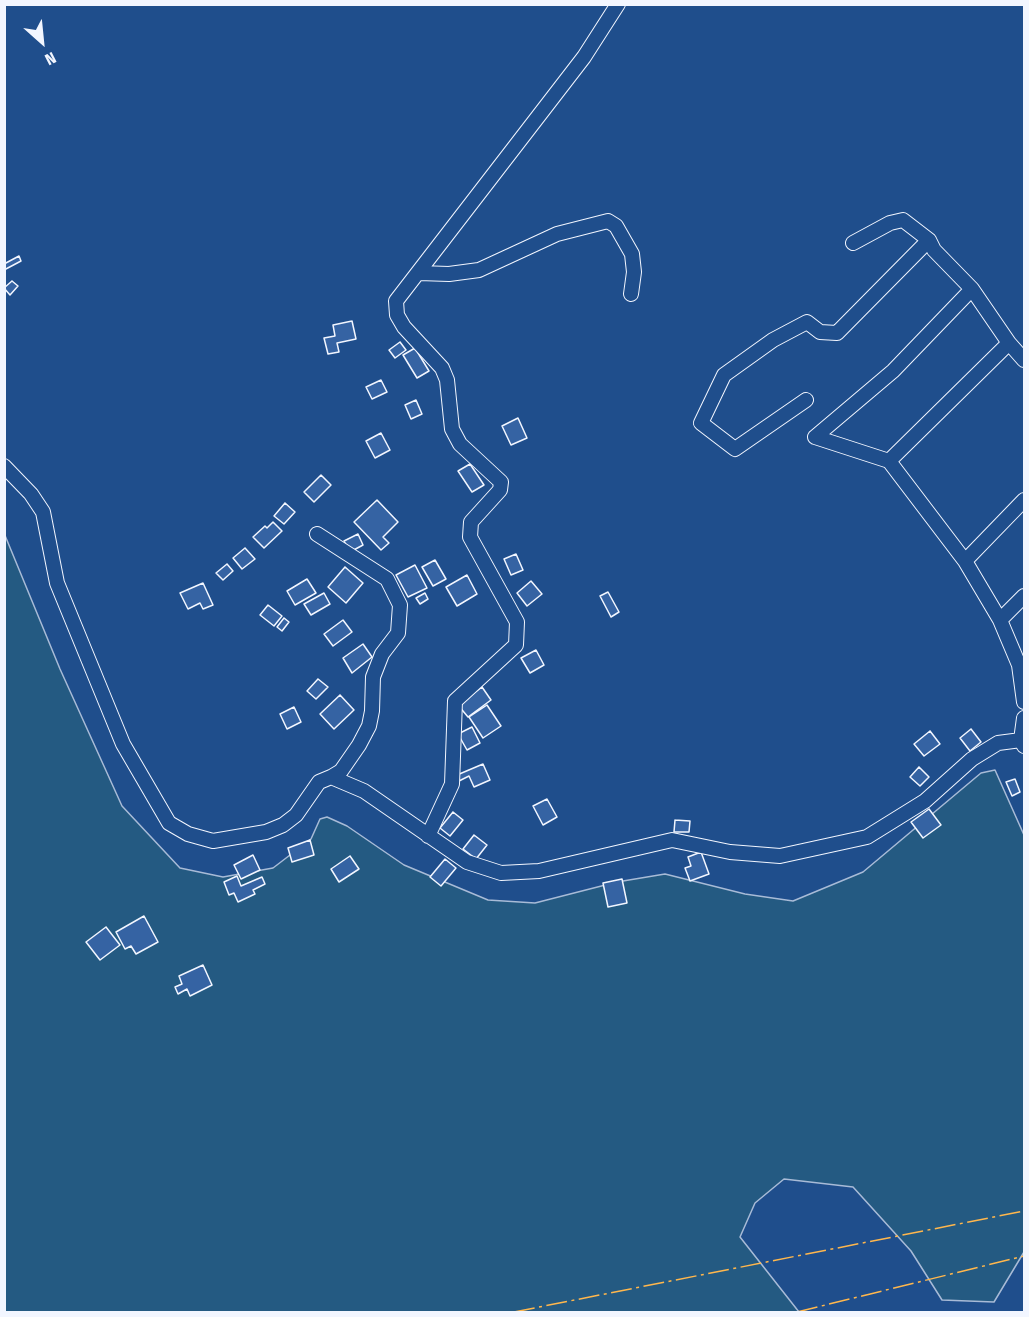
<!DOCTYPE html>
<style>
body{margin:0}
#map{position:relative;width:1029px;height:1317px;overflow:hidden;background:#1f4e8c;font-family:"Fira Sans Condensed",sans-serif}
canvas{display:block}
.frame{position:absolute;inset:0;border:6px solid #f2f6ff;pointer-events:none}
.north{position:absolute;left:12px;top:12px;width:60px;height:60px;-webkit-text-stroke:4px #1f4e8c;paint-order:stroke;rotate:153deg;font-size:16px;font-weight:700;line-height:24px;text-align:center;color:#f2f6ff}
.north::after{content:'';display:block;margin:auto;width:21px;height:27px;background:#f2f6ff;clip-path:polygon(50% 0,100% 100%,50% 72%,0 100%)}
</style>
<div id="map">
<canvas width="1029" height="1317"></canvas>
<div class="frame"></div>
<div class="north">N</div>
</div>
<script>
const context = document.querySelector('canvas').getContext('2d');
context.lineJoin = 'round';
function fill(path, color) {
  context.fillStyle = color;
  context.fill(path, 'evenodd');
}
function poly(rows) {
  const path = new Path2D();
  for (const r of rows) {
    path.moveTo(r[0], r[1]);
    for (let i = 2; i < r.length; i += 2) path.lineTo(r[i], r[i + 1]);
  }
  return path;
}
function trace(path, color, width, dash) {
  context.strokeStyle = color;
  context.lineWidth = width;
  context.lineCap = dash ? 'butt' : 'round';
  context.setLineDash(dash || []);
  context.stroke(path);
}
const green = poly([
 [4,533,60,669,122,806,180,868,223,877,273,868,311,839,320,819,327,817,347,826,404,865,488,900,535,903,617,882,665,874,745,894,793,901,863,872,981,773,995,770,1024,835,1024,1252,994,1302,942,1300,911,1251,853,1187,784,1179,755,1203,740,1237,799,1312,5,1312,4,533]
]);
fill(green, '#245a82');
trace(green, '#a8bbd7', 1.5);
const building = poly([
 [19,256,21,261,4,270,4,264,19,256],
 [12,281,18,286,10,295,4,288,12,281],
 [352,321,356,339,337,343,339,352,328,354,324,338,335,336,333,325,352,321],
 [400,342,406,350,395,358,389,350,400,342],
 [415,348,429,371,417,378,403,355,415,348],
 [381,380,387,392,372,399,366,387,381,380],
 [416,400,422,414,411,419,405,405,416,400],
 [518,418,527,438,511,445,502,426,518,418],
 [381,433,390,450,375,458,366,441,381,433],
 [470,464,484,485,472,492,458,471,470,464],
 [321,475,331,485,314,502,304,492,321,475],
 [377,500,398,522,383,537,389,543,381,550,354,522,377,500],
 [285,503,295,512,284,524,274,516,285,503],
 [273,522,282,531,264,548,253,537,265,526,267,528,273,522],
 [358,534,363,545,350,552,344,541,358,534],
 [245,548,255,559,242,569,233,558,245,548],
 [516,554,523,570,511,575,504,559,516,554],
 [435,560,446,579,433,586,422,567,435,560],
 [227,564,233,571,223,580,216,573,227,564],
 [415,565,427,588,408,597,396,575,415,565],
 [345,567,363,583,346,603,328,587,345,567],
 [467,575,477,594,457,606,446,587,467,575],
 [307,579,316,593,295,605,287,591,307,579],
 [531,581,542,594,527,606,517,593,531,581],
 [203,583,213,605,203,609,200,603,188,609,180,593,203,583],
 [608,592,619,612,611,617,600,596,608,592],
 [324,593,330,604,311,615,304,604,324,593],
 [425,593,428,599,420,604,416,598,425,593],
 [268,605,282,616,274,626,260,615,268,605],
 [284,618,289,622,282,631,277,627,284,618],
 [343,620,352,632,333,646,324,634,343,620],
 [363,644,372,657,352,673,343,658,363,644],
 [536,650,544,665,530,673,521,658,536,650],
 [318,679,328,687,316,699,307,691,318,679],
 [482,687,491,700,468,717,458,705,482,687],
 [340,695,354,710,334,729,320,714,340,695],
 [487,705,501,726,483,738,469,717,487,705],
 [294,707,301,722,287,729,280,714,294,707],
 [472,727,480,743,467,750,458,734,472,727],
 [971,729,981,742,970,751,960,738,971,729],
 [930,731,940,744,924,756,914,744,930,731],
 [483,764,490,780,474,787,469,776,459,781,457,775,483,764],
 [919,767,929,777,920,786,910,777,919,767],
 [1015,779,1020,792,1012,796,1006,782,1015,779],
 [547,799,557,817,543,825,533,806,547,799],
 [929,809,941,825,923,838,911,822,929,809],
 [453,812,463,820,450,836,440,828,453,812],
 [675,820,690,821,689,832,674,832,675,820],
 [474,835,487,845,476,859,463,849,474,835],
 [310,840,314,855,292,862,288,848,310,840],
 [701,852,709,874,690,881,685,868,691,866,688,857,701,852],
 [253,855,260,870,241,879,234,865,253,855],
 [350,856,359,869,339,882,331,869,350,856],
 [445,859,456,868,441,886,430,877,445,859],
 [237,876,241,886,262,877,265,884,253,890,255,894,238,902,234,893,229,895,224,882,237,876],
 [622,879,627,903,608,907,603,883,622,879],
 [144,916,158,942,136,954,131,946,125,949,116,932,144,916],
 [106,927,120,945,100,960,86,942,106,927],
 [203,965,212,985,190,996,187,989,178,994,175,987,182,984,179,976,203,965]
]);
fill(building, '#3563a3');
trace(building, '#f2f6ff', 1.5);
const minor = poly([
 [853,243,890,223,903,220,929,240,934,250,972,289,1009,343,1024,360],
 [419,273,449,274,479,270,557,234,608,221,616,226,632,254,634,272,631,294],
 [806,400,735,449,701,423,724,375,773,340,807,322,820,332,837,333,929,240],
 [815,437,889,461,965,561,1000,620,1019,665,1024,702],
 [815,437,893,371,972,289],
 [889,461,1009,343],
 [4,466,31,494,43,512,57,583,123,744,169,823,188,834,213,841,266,832,283,825,296,815,319,782,331,777,364,791,467,862,501,873,539,871,672,840,730,852,780,856,867,837,925,801,972,759,998,743,1021,740,1024,746],
 [317,534,387,579,400,605,398,633,382,654,373,677,372,711,369,726,359,745,341,771,331,777],
 [965,561,1024,500],
 [1000,620,1024,596],
 [1021,740,1024,718],
 [428,836,452,784,455,701,516,645,517,622,470,537,471,522,500,490,501,482,460,444,452,429,447,380,442,368,404,327,397,315,396,301,584,57,618,4]
]);
trace(minor, '#f2f6ff', 16);
trace(minor, '#1f4e8c', 14);
trace(poly([
 [514,1312,1024,1211],
 [797,1312,1024,1256]
]), '#ffb74d', 1.5, [21, 4.5, 3, 4.5]);
</script>
